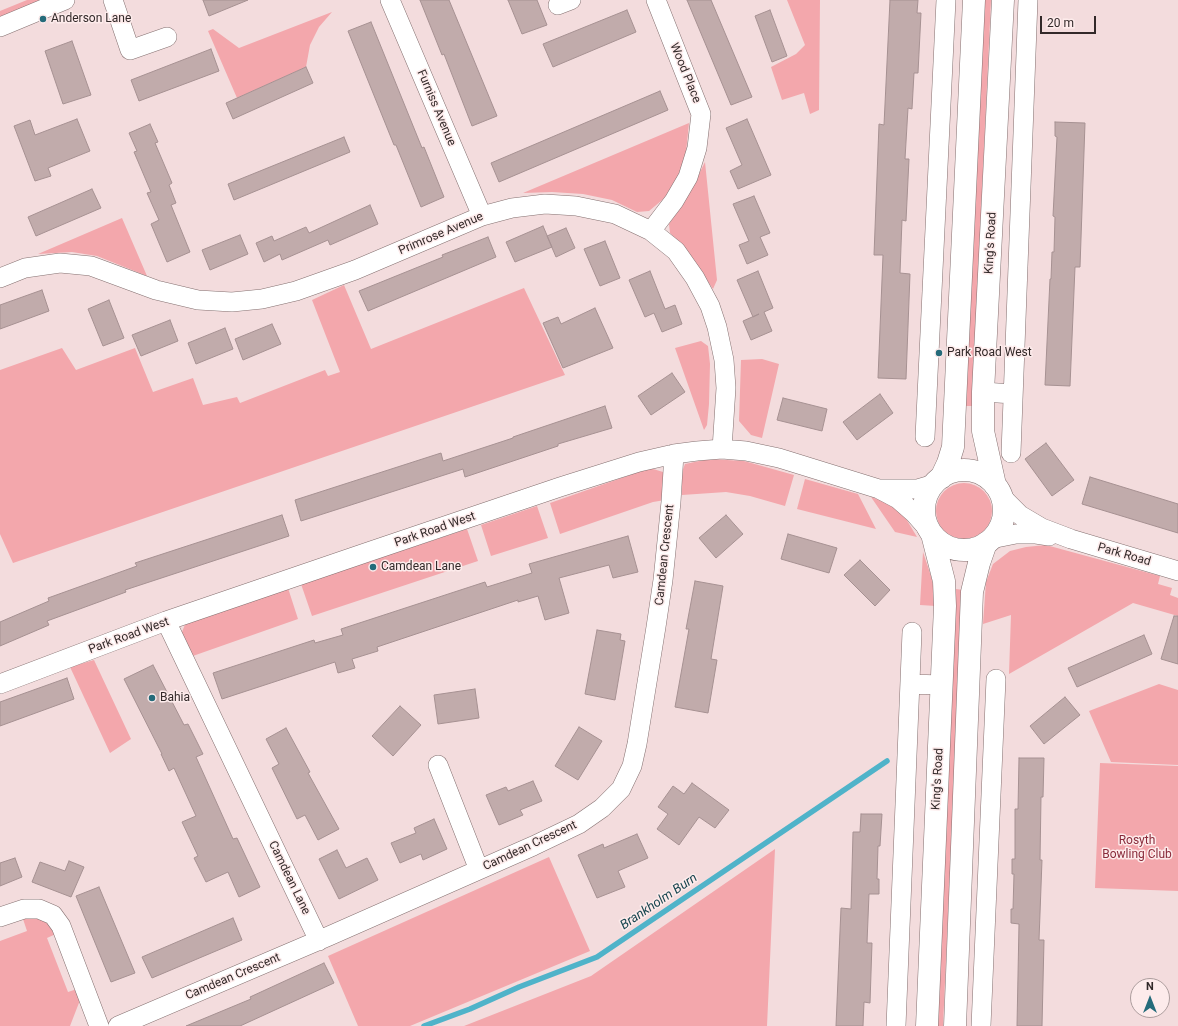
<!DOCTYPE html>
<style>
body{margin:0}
#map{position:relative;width:1178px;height:1026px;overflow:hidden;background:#f3dcdd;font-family:Roboto,sans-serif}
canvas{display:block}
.north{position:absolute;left:1130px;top:978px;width:40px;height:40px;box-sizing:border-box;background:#fdebeb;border:1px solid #ac9d9d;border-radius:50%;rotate:0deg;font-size:11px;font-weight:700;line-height:16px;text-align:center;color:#322929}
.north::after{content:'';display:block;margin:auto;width:14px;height:18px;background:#256b7a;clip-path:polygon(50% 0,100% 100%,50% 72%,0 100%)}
.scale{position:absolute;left:1040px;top:16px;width:56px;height:18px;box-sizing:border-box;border:2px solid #322929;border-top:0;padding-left:5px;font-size:12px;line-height:14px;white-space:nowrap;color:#322929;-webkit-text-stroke:3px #fdebeb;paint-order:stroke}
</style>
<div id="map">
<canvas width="1178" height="1026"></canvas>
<div class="north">N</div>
<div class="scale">20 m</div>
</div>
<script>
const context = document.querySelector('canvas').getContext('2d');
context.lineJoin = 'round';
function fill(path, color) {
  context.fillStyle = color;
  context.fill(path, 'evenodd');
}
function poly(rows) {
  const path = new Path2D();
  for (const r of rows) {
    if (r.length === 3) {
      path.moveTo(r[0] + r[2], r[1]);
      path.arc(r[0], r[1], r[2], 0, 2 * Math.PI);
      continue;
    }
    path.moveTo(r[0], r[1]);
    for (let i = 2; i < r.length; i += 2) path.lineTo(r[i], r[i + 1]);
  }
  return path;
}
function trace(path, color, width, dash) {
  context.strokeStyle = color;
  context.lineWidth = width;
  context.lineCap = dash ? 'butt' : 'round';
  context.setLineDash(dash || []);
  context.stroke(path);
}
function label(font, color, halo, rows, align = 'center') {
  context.font = font + ' Roboto,sans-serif';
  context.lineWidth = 3;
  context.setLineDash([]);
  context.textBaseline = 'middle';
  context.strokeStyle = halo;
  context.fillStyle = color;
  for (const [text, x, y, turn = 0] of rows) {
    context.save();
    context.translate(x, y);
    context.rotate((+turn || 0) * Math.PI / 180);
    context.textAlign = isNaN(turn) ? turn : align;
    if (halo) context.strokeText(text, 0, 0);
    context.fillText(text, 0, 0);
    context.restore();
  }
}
fill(poly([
 [27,0,43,0,0,18,0,11],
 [787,0,820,0,819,110,810,114,804,93,782,100,771,67,796,54,805,45],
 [983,0,991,0,972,406,965,406],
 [332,12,319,27,310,45,306,67,237,98,208,31,213,29,239,48],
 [689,123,686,152,678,177,667,196,649,211,637,212,612,200,583,194,552,192,523,193],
 [705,162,717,280,713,289,684,247,670,233,669,224,693,186],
 [122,218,147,276,97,256,72,252,38,254],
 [344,285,371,349,524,288,565,375,13,563,0,534,0,370,62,348,76,370,135,348,153,392,193,378,203,405,237,397,240,403,325,370,328,376,340,372,312,300],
 [701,341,708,346,710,364,709,404,707,425,704,430,675,348],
 [762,359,779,364,762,438,751,435,739,421,741,360],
 [709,459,744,461,794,475,785,506,750,496,726,492,682,495,682,472,685,464],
 [650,468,663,472,666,484,665,500,653,502,560,534,550,503],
 [805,479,858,494,876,529,797,509],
 [964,511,28],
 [871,497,890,503,905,517,917,537,895,532],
 [537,506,548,538,491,556,481,525],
 [467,529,478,561,312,616,301,584],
 [1046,545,1160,576,1158,584,1172,588,1170,595,1178,598,1178,616,1133,603,1009,674,1011,615,983,624,986,582,993,564,1010,551,1026,547],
 [923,552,932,579,936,606,920,605],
 [288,588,298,619,190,657,180,637,186,622],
 [956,589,963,590,943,1026,936,1026],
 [94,660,131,739,110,753,70,667],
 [1159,684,1178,690,1178,765,1111,762,1089,711],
 [1100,763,1178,766,1178,891,1095,888],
 [775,849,767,1026,464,1026,591,976],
 [549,857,590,951,410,1026,358,1026,328,956],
 [22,916,46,919,58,933,47,938,68,992,80,988,82,995,70,1026,0,1026,0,941,27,931]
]), '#f3a7ac');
trace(poly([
 [424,1026,470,1009,519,987,597,957,887,761]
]), '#4fb3c9', 5.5);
const building = poly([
 [203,0,248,0,209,16,203,0],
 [420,0,449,0,497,116,472,126,444,54,442,55,420,0],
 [508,0,537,0,547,25,522,34,508,0],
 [687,0,711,0,752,97,731,105,687,0],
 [890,0,918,0,917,13,921,13,918,73,914,73,912,109,908,108,905,159,909,159,906,221,902,220,900,273,910,274,906,379,878,378,883,255,874,255,879,124,884,125,890,0],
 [627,10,636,32,553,67,543,44,627,10],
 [770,10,787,56,772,62,755,16,770,10],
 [371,22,422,148,424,147,444,197,421,207,396,145,394,145,348,31,371,22],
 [72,41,91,95,63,104,45,51,72,41],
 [211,49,219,71,139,101,131,80,211,49],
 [306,67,313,83,233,119,226,103,306,67],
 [660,91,668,110,499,182,491,163,660,91],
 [77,119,90,151,48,168,51,176,35,181,14,126,30,120,35,135,77,119],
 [747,119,771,175,738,189,730,171,742,165,726,128,747,119],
 [1055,122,1085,123,1080,267,1075,267,1070,386,1045,385,1050,279,1051,279,1052,252,1054,252,1055,217,1053,216,1057,137,1055,136,1055,122],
 [150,124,158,142,155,143,172,183,169,185,176,203,171,205,190,252,167,262,151,224,159,220,147,193,151,192,134,152,137,151,129,133,150,124],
 [344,137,350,152,234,200,228,184,344,137],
 [92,189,101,208,36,236,28,217,92,189],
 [754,196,770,233,760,237,768,255,747,264,739,245,749,241,733,204,754,196],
 [370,205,378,224,330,245,328,240,282,260,280,254,264,262,256,243,272,236,274,241,306,227,309,233,370,205],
 [543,226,552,247,515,262,506,242,543,226],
 [566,228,575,248,556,257,547,236,566,228],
 [240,235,248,254,210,270,202,250,240,235],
 [488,237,496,257,368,311,359,291,443,257,442,255,488,237],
 [605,241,620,278,600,286,584,249,605,241],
 [650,271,665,309,675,305,682,324,662,332,654,313,645,317,629,280,650,271],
 [758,271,773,308,764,312,772,331,751,340,743,321,759,314,753,317,737,280,758,271],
 [42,290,49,311,0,329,0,305,42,290],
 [109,300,124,338,103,346,88,309,109,300],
 [595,308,613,348,563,368,543,323,558,317,561,324,595,308],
 [170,320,178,341,141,356,132,335,170,320],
 [272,324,281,344,243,360,235,339,272,324],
 [225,328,233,349,196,364,188,343,225,328],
 [672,373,685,392,651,415,638,396,672,373],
 [880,394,893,413,857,440,843,422,880,394],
 [783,398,827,409,822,431,777,420,783,398],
 [605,406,612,428,558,444,558,446,465,477,463,469,301,521,295,500,441,453,443,461,513,438,513,437,605,406],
 [1046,443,1074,480,1052,496,1025,459,1046,443],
 [1090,477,1178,504,1178,533,1082,504,1090,477],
 [282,515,289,536,125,590,126,592,47,621,49,625,0,646,0,622,49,601,48,598,137,566,135,563,282,515],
 [726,515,743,534,716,558,699,538,726,515],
 [788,534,837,548,829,573,781,559,788,534],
 [628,536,638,572,613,578,609,565,559,578,569,613,545,620,538,596,518,602,518,600,377,647,378,651,352,659,355,668,338,673,335,662,222,699,213,673,314,640,315,643,343,635,341,629,485,582,487,587,532,573,529,564,628,536],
 [860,560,890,590,875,606,844,575,860,560],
 [695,581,723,586,711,659,717,660,708,713,675,707,689,629,686,629,695,581],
 [1174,616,1178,616,1178,664,1161,659,1174,616],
 [597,630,621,634,620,640,625,641,615,700,585,694,597,630],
 [1144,635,1152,654,1077,687,1068,668,1144,635],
 [153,665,184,725,188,724,203,754,196,757,233,839,237,838,260,887,239,897,228,872,206,882,194,858,198,856,182,822,196,816,174,768,169,771,161,754,162,754,124,679,153,665],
 [67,678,74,699,0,726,0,702,67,678],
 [475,689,479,718,438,724,434,695,475,689],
 [1065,697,1080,715,1044,744,1030,726,1065,697],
 [400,706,421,725,393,756,372,736,400,706],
 [579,727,602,741,578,780,555,766,579,727],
 [286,728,310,772,308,773,339,829,318,840,305,815,297,819,272,768,279,764,266,739,286,728],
 [1019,758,1044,758,1043,797,1041,797,1040,860,1042,860,1039,940,1044,940,1042,1026,1017,1026,1019,924,1011,923,1011,909,1013,909,1014,874,1012,874,1012,859,1015,859,1015,809,1018,809,1019,758],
 [533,781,542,801,520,810,523,815,499,825,486,795,506,787,508,791,533,781],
 [692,783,729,810,715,828,699,817,679,845,657,829,668,814,658,807,673,786,684,794,692,783],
 [861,814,882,814,880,846,878,846,877,879,879,879,879,894,869,894,867,943,872,943,870,1003,864,1002,863,1026,836,1026,841,908,851,909,853,832,860,832,861,814],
 [434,819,447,849,423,860,421,854,400,863,391,843,416,833,414,828,434,819],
 [637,834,648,858,618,871,625,887,597,898,578,855,603,844,604,848,637,834],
 [337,850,346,868,367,858,378,880,339,899,319,859,337,850],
 [15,858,22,877,0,886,0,863,15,858],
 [69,861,84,867,71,897,32,882,40,862,65,871,69,861],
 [99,887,135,973,111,982,76,896,99,887],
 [233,918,242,940,152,978,142,957,233,918],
 [324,963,334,983,240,1026,186,1026,251,999,250,997,324,963]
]);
fill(building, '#c1abab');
trace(building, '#a69192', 1);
const street = poly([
 [113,0,130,50,167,37],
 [390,0,482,216],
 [558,5,571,0],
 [0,27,65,0],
 [651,231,674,201,688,177,697,148,701,114,656,0],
 [0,278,25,268,60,263,91,266,156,290,198,300,232,302,262,299,296,291,355,270,482,216,512,208,545,204,576,206,615,214,651,231,676,251,695,278,710,306,717,327,724,360,726,388,722,449],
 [983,392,1013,394],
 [925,437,946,0],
 [1011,453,1028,0],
 [880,489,917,489,934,484],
 [1001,496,1020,515,1042,528,1071,539,1178,571],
 [991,539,1016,534,1036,534,1049,536],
 [166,621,319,941],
 [0,684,166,621,365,553,560,487,639,462,674,454,697,451,722,449,746,451,779,458,879,489,898,499,914,513,928,529],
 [910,684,942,685],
 [438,765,479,870],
 [0,917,24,909,39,909,53,915,61,926,99,1026],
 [118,1026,329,936,533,846,579,824,602,808,621,789,632,766,637,744,656,627,663,580,671,502,674,454],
 [896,1026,912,632],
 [981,1026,996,679]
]);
const secondary = poly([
 [964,510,40],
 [941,478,948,463,953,447,974,0],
 [995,485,983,431,983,392,1003,0],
 [927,1026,945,606,944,581,932,534],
 [955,1026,972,592,979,563,986,543]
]);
trace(street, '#847070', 20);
trace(secondary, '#847070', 23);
trace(street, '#fff', 19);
trace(secondary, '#fff', 22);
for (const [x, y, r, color] of [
 [43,19,4,"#256b7a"],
 [939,353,4,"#256b7a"],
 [373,567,4,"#256b7a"],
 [152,698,4,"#256b7a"]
]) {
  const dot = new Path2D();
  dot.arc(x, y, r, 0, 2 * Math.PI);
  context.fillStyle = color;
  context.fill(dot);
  trace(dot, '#fdebeb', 1.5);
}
label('12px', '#322929', '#fdebeb', [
 ["Anderson Lane",51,19],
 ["Park Road West",947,353],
 ["Camdean Lane",381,567],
 ["Bahia",160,698]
], 'left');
label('12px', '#322929', '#fdebeb', [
 ["Wood Place",685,73,68],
 ["Furniss Avenue",436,108,67],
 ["Primrose Avenue",441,234,-23],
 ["King's Road",991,243,-87],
 ["Park Road West",435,530,-19],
 ["Camdean Crescent",665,555,-84],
 ["Park Road",1124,555,16],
 ["Park Road West",129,636,-20],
 ["King's Road",938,779,-87],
 ["Camdean Crescent",530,846,-25],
 ["Camdean Lane",289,878,64],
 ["Camdean Crescent",233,977,-23]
]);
label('12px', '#892a3a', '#fdebeb', [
 ["Rosyth",1137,841],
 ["Bowling Club",1137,855]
]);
label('italic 13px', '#18454f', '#fdebeb', [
 ["Brankholm Burn",659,902,-34]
]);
</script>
